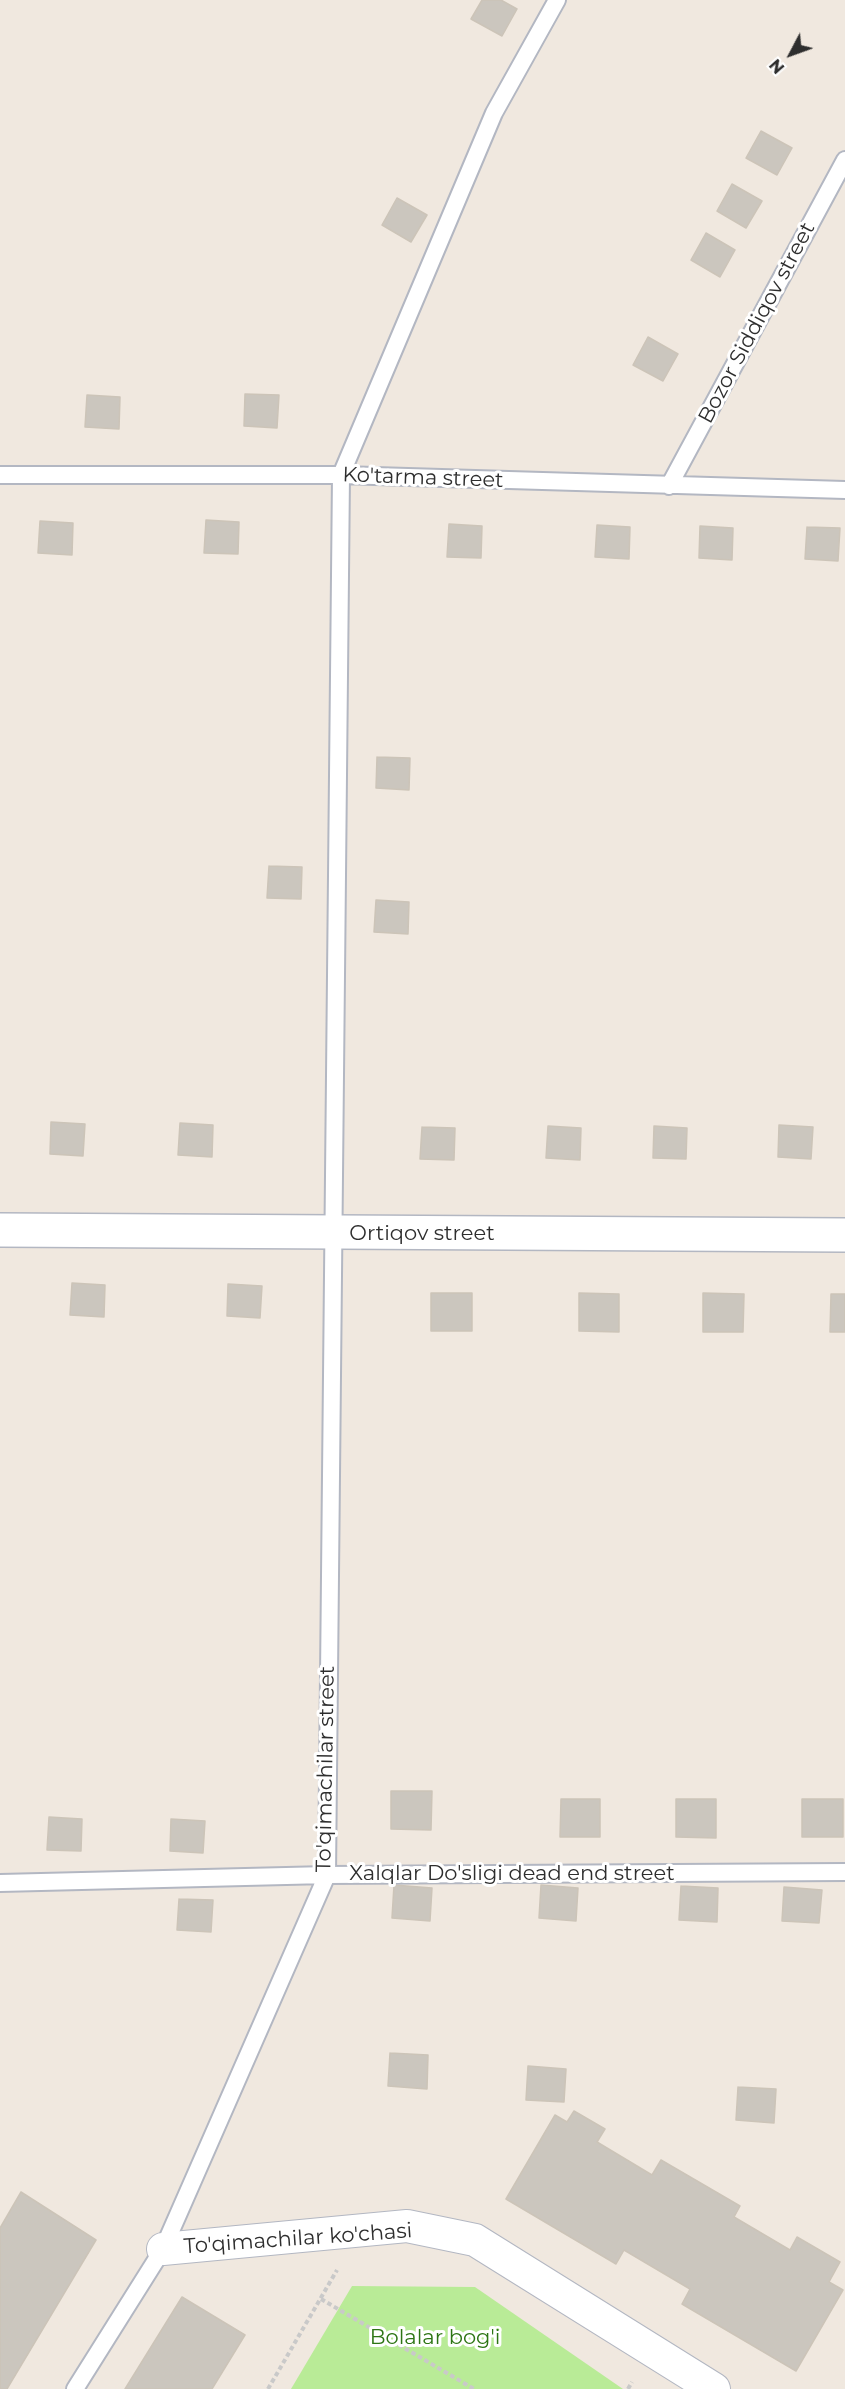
<!DOCTYPE html>
<style>
body{margin:0}
#map{position:relative;width:845px;height:2389px;overflow:hidden;background:#f0e8df;font-family:Montserrat,sans-serif}
canvas{display:block}
.north{position:absolute;left:761px;top:24px;width:60px;height:60px;-webkit-text-stroke:4px #fff;paint-order:stroke;rotate:229deg;font-size:16px;font-weight:700;line-height:24px;text-align:center;color:#2e2e2e}
.north::after{content:'';display:block;margin:auto;width:21px;height:27px;background:#2e2e2e;clip-path:polygon(50% 0,100% 100%,50% 72%,0 100%)}
</style>
<div id="map">
<canvas width="845" height="2389"></canvas>
<div class="north">N</div>
</div>
<script>
const context = document.querySelector('canvas').getContext('2d');
context.lineJoin = 'round';
function fill(path, color) {
  context.fillStyle = color;
  context.fill(path, 'evenodd');
}
function poly(rows) {
  const path = new Path2D();
  for (const r of rows) {
    path.moveTo(r[0], r[1]);
    for (let i = 2; i < r.length; i += 2) path.lineTo(r[i], r[i + 1]);
  }
  return path;
}
function trace(path, color, width, dash) {
  context.strokeStyle = color;
  context.lineWidth = width;
  context.lineCap = dash ? 'butt' : 'round';
  context.setLineDash(dash || []);
  context.stroke(path);
}
function label(font, color, halo, rows, align = 'center') {
  context.font = font + ' Montserrat,sans-serif';
  context.lineWidth = 6;
  context.setLineDash([]);
  context.textBaseline = 'middle';
  context.strokeStyle = halo;
  context.fillStyle = color;
  for (const [text, x, y, turn = 0] of rows) {
    context.save();
    context.translate(x, y);
    context.rotate((+turn || 0) * Math.PI / 180);
    context.textAlign = isNaN(turn) ? turn : align;
    if (halo) context.strokeText(text, 0, 0);
    context.fillText(text, 0, 0);
    context.restore();
  }
}
fill(poly([
 [352,2286,475,2287,623,2389,291,2389]
]), '#b9eb97');
const building = poly([
 [482,0,501,0,517,9,502,36,471,19,482,0],
 [761,131,792,148,777,175,746,158,761,131],
 [732,184,762,201,746,228,717,211,732,184],
 [397,198,427,215,411,242,382,225,397,198],
 [706,233,735,250,720,277,691,260,706,233],
 [648,337,678,354,663,381,633,365,648,337],
 [245,394,279,395,277,428,244,426,245,394],
 [87,395,120,397,119,429,85,427,87,395],
 [206,520,239,522,238,554,204,553,206,520],
 [40,521,73,523,72,555,38,553,40,521],
 [449,524,482,526,481,558,447,557,449,524],
 [597,525,630,527,629,559,595,557,597,525],
 [700,526,733,528,732,560,699,558,700,526],
 [807,527,840,528,838,561,805,559,807,527],
 [377,757,410,758,409,790,376,788,377,757],
 [269,866,302,867,301,899,267,898,269,866],
 [376,900,409,902,408,934,374,932,376,900],
 [51,1122,85,1124,83,1156,50,1154,51,1122],
 [180,1123,213,1125,212,1157,178,1155,180,1123],
 [779,1125,813,1127,811,1159,778,1157,779,1125],
 [548,1126,581,1128,580,1160,546,1158,548,1126],
 [654,1126,687,1128,686,1159,653,1158,654,1126],
 [422,1127,455,1128,454,1160,420,1159,422,1127],
 [72,1283,105,1285,104,1317,70,1315,72,1283],
 [228,1284,262,1286,260,1318,227,1316,228,1284],
 [431,1293,472,1293,472,1331,431,1331,431,1293],
 [579,1293,619,1294,619,1332,579,1331,579,1293],
 [703,1293,744,1294,743,1332,703,1332,703,1293],
 [831,1294,845,1294,845,1332,830,1332,831,1294],
 [391,1791,432,1791,431,1830,391,1829,391,1791],
 [561,1799,600,1799,600,1837,560,1837,561,1799],
 [676,1799,716,1799,716,1838,676,1837,676,1799],
 [802,1799,843,1799,843,1837,802,1837,802,1799],
 [49,1817,82,1819,81,1851,47,1850,49,1817],
 [171,1819,205,1821,203,1853,170,1851,171,1819],
 [394,1885,432,1888,430,1921,392,1918,394,1885],
 [541,1885,578,1888,576,1921,539,1918,541,1885],
 [681,1886,718,1888,717,1922,679,1920,681,1886],
 [784,1887,822,1890,819,1923,782,1921,784,1887],
 [179,1899,213,1900,211,1932,177,1930,179,1899],
 [390,2053,428,2055,427,2089,388,2086,390,2053],
 [528,2066,566,2069,564,2102,526,2100,528,2066],
 [738,2087,776,2089,774,2123,736,2120,738,2087],
 [574,2111,605,2129,597,2142,652,2175,661,2160,740,2206,734,2217,790,2250,797,2237,840,2262,829,2282,843,2290,796,2371,682,2304,690,2289,624,2250,616,2264,506,2199,555,2115,567,2122,574,2111],
 [21,2192,96,2240,7,2389,0,2389,0,2228,21,2192],
 [182,2297,245,2335,212,2389,125,2389,182,2297]
]);
fill(building, '#cbc6be');
trace(building, '#ccc4b8', 1.5);
const lane = poly([
 [0,475,341,475,845,490],
 [669,486,845,160],
 [0,1883,327,1875,845,1872],
 [75,2389,163,2249,327,1875,341,475,494,113,557,0]
]);
const street = poly([
 [163,2249,407,2226,475,2240,714,2389]
]);
const secondary = poly([
 [0,1230,845,1235]
]);
trace(lane, '#b3b7c2', 20);
trace(street, '#b3b7c2', 34);
trace(secondary, '#b3b7c2', 36);
trace(poly([
 [321,2299,474,2389],
 [268,2389,337,2270],
 [628,2389,632,2382]
]), '#c9c9c9', 4, [4.5, 3]);
trace(lane, '#fff', 16);
trace(street, '#fff', 32);
trace(secondary, '#fff', 33);
label('21px', '#2e2e2e', '#fff', [
 ["Bozor Siddiqov street",757,323,-62],
 ["Ko'tarma street",423,478,2],
 ["Ortiqov street",422,1234],
 ["To'qimachilar street",326,1769,-89],
 ["Xalqlar Do'sligi dead end street",512,1874],
 ["To'qimachilar ko'chasi",298,2239,-4]
]);
label('21px', '#2d7514', '#fff', [
 ["Bolalar bog'i",435,2338]
]);
</script>
